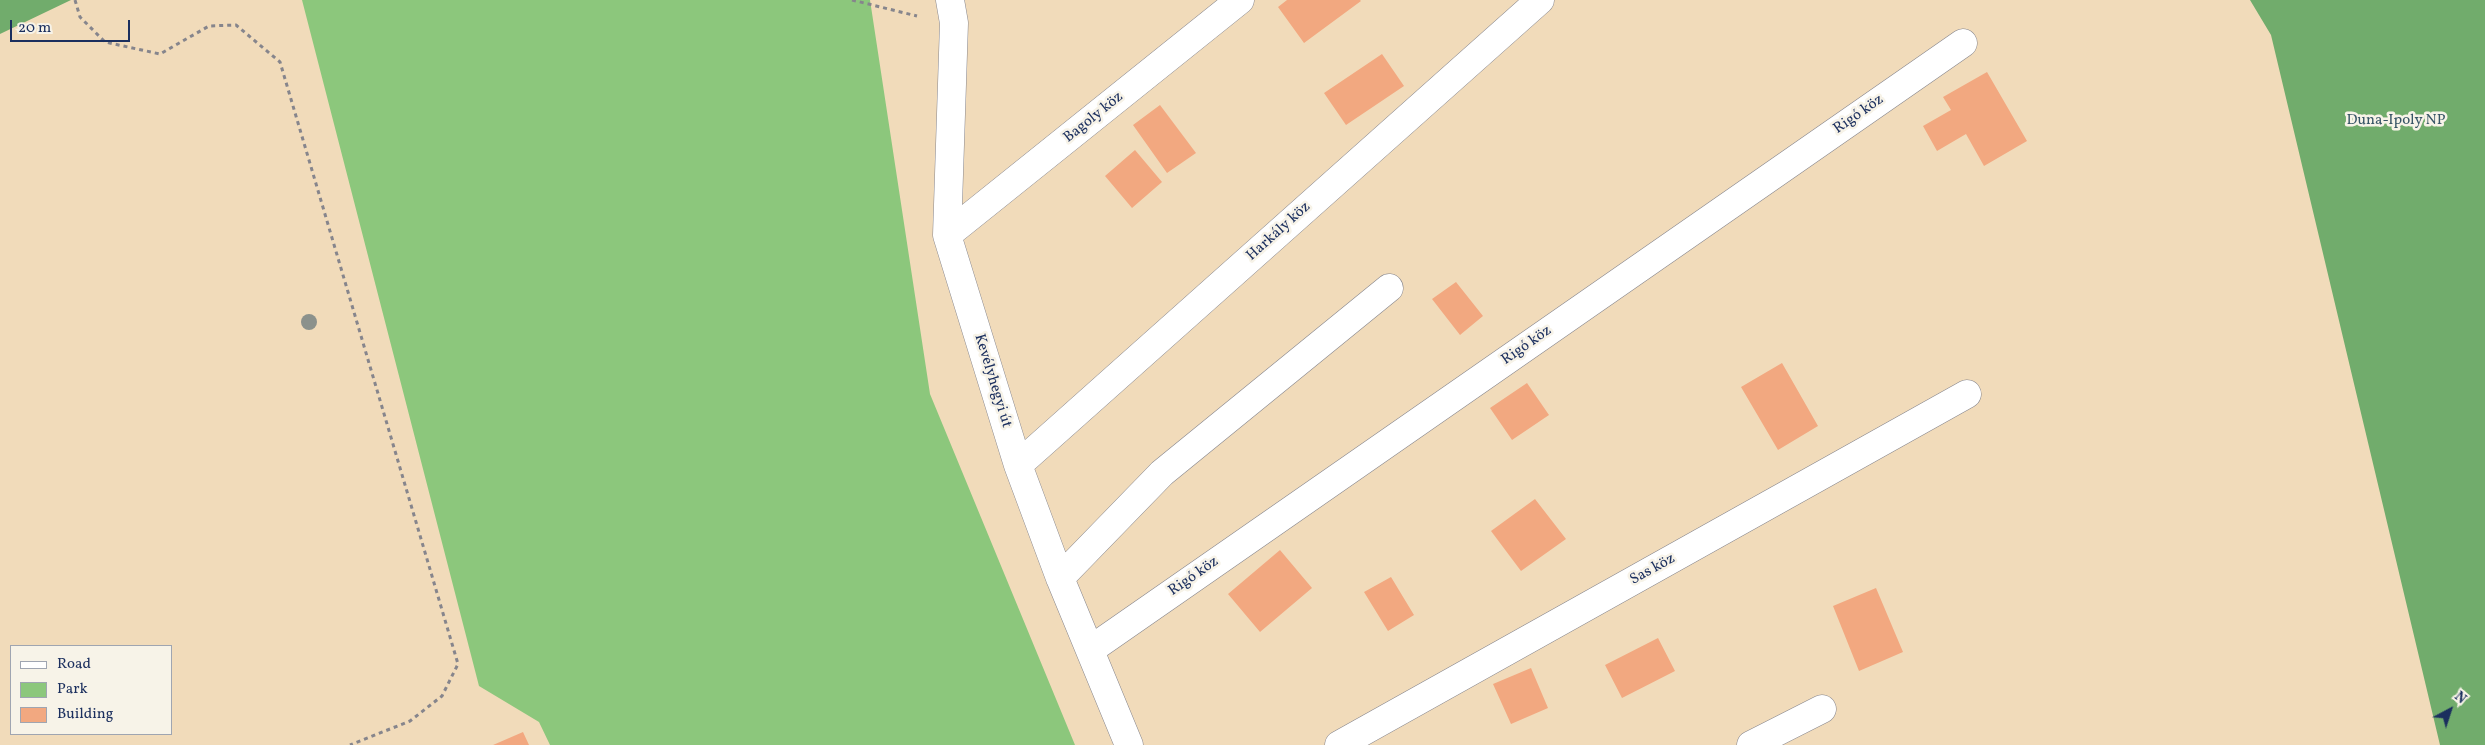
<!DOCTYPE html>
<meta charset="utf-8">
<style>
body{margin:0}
#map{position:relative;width:2485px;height:745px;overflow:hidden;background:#f1dbba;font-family:Vollkorn,serif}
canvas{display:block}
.legend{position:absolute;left:10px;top:645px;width:162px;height:90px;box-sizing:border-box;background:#f7f3e8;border:1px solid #9fa5b1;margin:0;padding:6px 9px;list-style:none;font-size:15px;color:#1b2f5e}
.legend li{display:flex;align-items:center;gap:10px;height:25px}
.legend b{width:25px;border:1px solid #9fa5b1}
.north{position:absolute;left:2425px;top:685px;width:50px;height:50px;-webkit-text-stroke:4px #f7f3e8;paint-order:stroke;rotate:40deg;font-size:14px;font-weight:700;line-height:20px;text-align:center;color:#1b2f5e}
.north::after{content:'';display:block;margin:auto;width:18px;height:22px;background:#1b2f5e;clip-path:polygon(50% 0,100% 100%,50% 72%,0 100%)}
.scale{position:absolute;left:10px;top:20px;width:120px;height:22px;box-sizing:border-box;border:2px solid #1b2f5e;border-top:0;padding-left:6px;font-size:15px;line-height:18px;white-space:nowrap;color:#1b2f5e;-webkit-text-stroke:4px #f7f3e8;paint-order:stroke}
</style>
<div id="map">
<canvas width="2485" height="745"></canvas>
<ul class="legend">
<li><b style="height:6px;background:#fff"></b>Road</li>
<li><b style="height:14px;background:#8cc77c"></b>Park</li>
<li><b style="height:14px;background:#f2a880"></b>Building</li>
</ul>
<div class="north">N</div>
<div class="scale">20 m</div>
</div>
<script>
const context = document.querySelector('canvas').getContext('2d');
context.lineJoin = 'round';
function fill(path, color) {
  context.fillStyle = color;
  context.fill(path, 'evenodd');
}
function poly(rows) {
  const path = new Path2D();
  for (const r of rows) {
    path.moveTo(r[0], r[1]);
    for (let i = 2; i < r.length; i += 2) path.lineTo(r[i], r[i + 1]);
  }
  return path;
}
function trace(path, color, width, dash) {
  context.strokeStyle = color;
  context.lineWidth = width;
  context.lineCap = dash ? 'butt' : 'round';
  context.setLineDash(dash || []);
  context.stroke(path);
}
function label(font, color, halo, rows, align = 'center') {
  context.font = font + ' Vollkorn,serif';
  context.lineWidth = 5;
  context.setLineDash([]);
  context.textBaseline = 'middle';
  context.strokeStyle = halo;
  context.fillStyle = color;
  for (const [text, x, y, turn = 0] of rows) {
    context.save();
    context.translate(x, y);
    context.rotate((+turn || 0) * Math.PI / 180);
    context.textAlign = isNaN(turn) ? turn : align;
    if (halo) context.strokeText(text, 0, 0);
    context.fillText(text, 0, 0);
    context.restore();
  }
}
fill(poly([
 [302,0,870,0,930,394,1075,745,550,745,539,722,479,686]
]), '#8cc77c');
fill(poly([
 [0,0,71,0,0,34],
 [2250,0,2485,0,2485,745,2440,745,2271,35]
]), '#71ac6c');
fill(poly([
 [1287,0,1360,0,1361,1,1304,43,1278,7],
 [1382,54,1404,86,1346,125,1324,93],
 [1987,72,2027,141,1984,166,1966,134,1937,151,1923,126,1951,110,1943,97],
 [1160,105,1196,153,1167,173,1133,125],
 [1135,150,1162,182,1132,208,1105,176],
 [1456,282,1483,316,1460,335,1432,299],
 [1782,363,1818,426,1778,450,1741,387],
 [1527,383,1549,415,1512,440,1490,408],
 [1535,499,1566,539,1521,571,1491,531],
 [1280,550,1312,588,1260,632,1228,594],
 [1391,577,1414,615,1388,631,1364,592],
 [1876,588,1903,652,1859,671,1833,606],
 [1658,638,1675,671,1622,698,1605,665],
 [1531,668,1548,708,1511,724,1493,684],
 [523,732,529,745,493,745]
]), '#f2a880');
const street = poly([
 [950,0,954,23,947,235,1018,465,1060,578,1129,745],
 [947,235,1240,0],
 [1018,465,1540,0],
 [1060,578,1162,473,1389,288],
 [1090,650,1963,43],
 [1339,745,1967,394],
 [1751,745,1822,709]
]);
trace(street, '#86858c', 29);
trace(poly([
 [75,0,80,17,105,42,160,54,209,26,236,25,280,62,458,664,442,696,410,721,350,745],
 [852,0,917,16]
]), '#86858c', 3, [4, 4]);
trace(street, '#fff', 28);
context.fillStyle = '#8b918c';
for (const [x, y] of [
 [309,322]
]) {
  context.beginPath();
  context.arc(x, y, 8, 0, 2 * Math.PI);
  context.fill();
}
label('15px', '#1b2f5e', '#f7f3e8', [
 ["Rigó köz",1859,115,-35],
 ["Bagoly köz",1094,118,-39],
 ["Harkály köz",1279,232,-42],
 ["Rigó köz",1527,346,-35],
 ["Kevélyhegyi út",992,381,73],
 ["Sas köz",1653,570,-29],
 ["Rigó köz",1194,577,-35]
]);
label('15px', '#375566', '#f7f3e8', [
 ["Duna-Ipoly NP",2396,121]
]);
</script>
